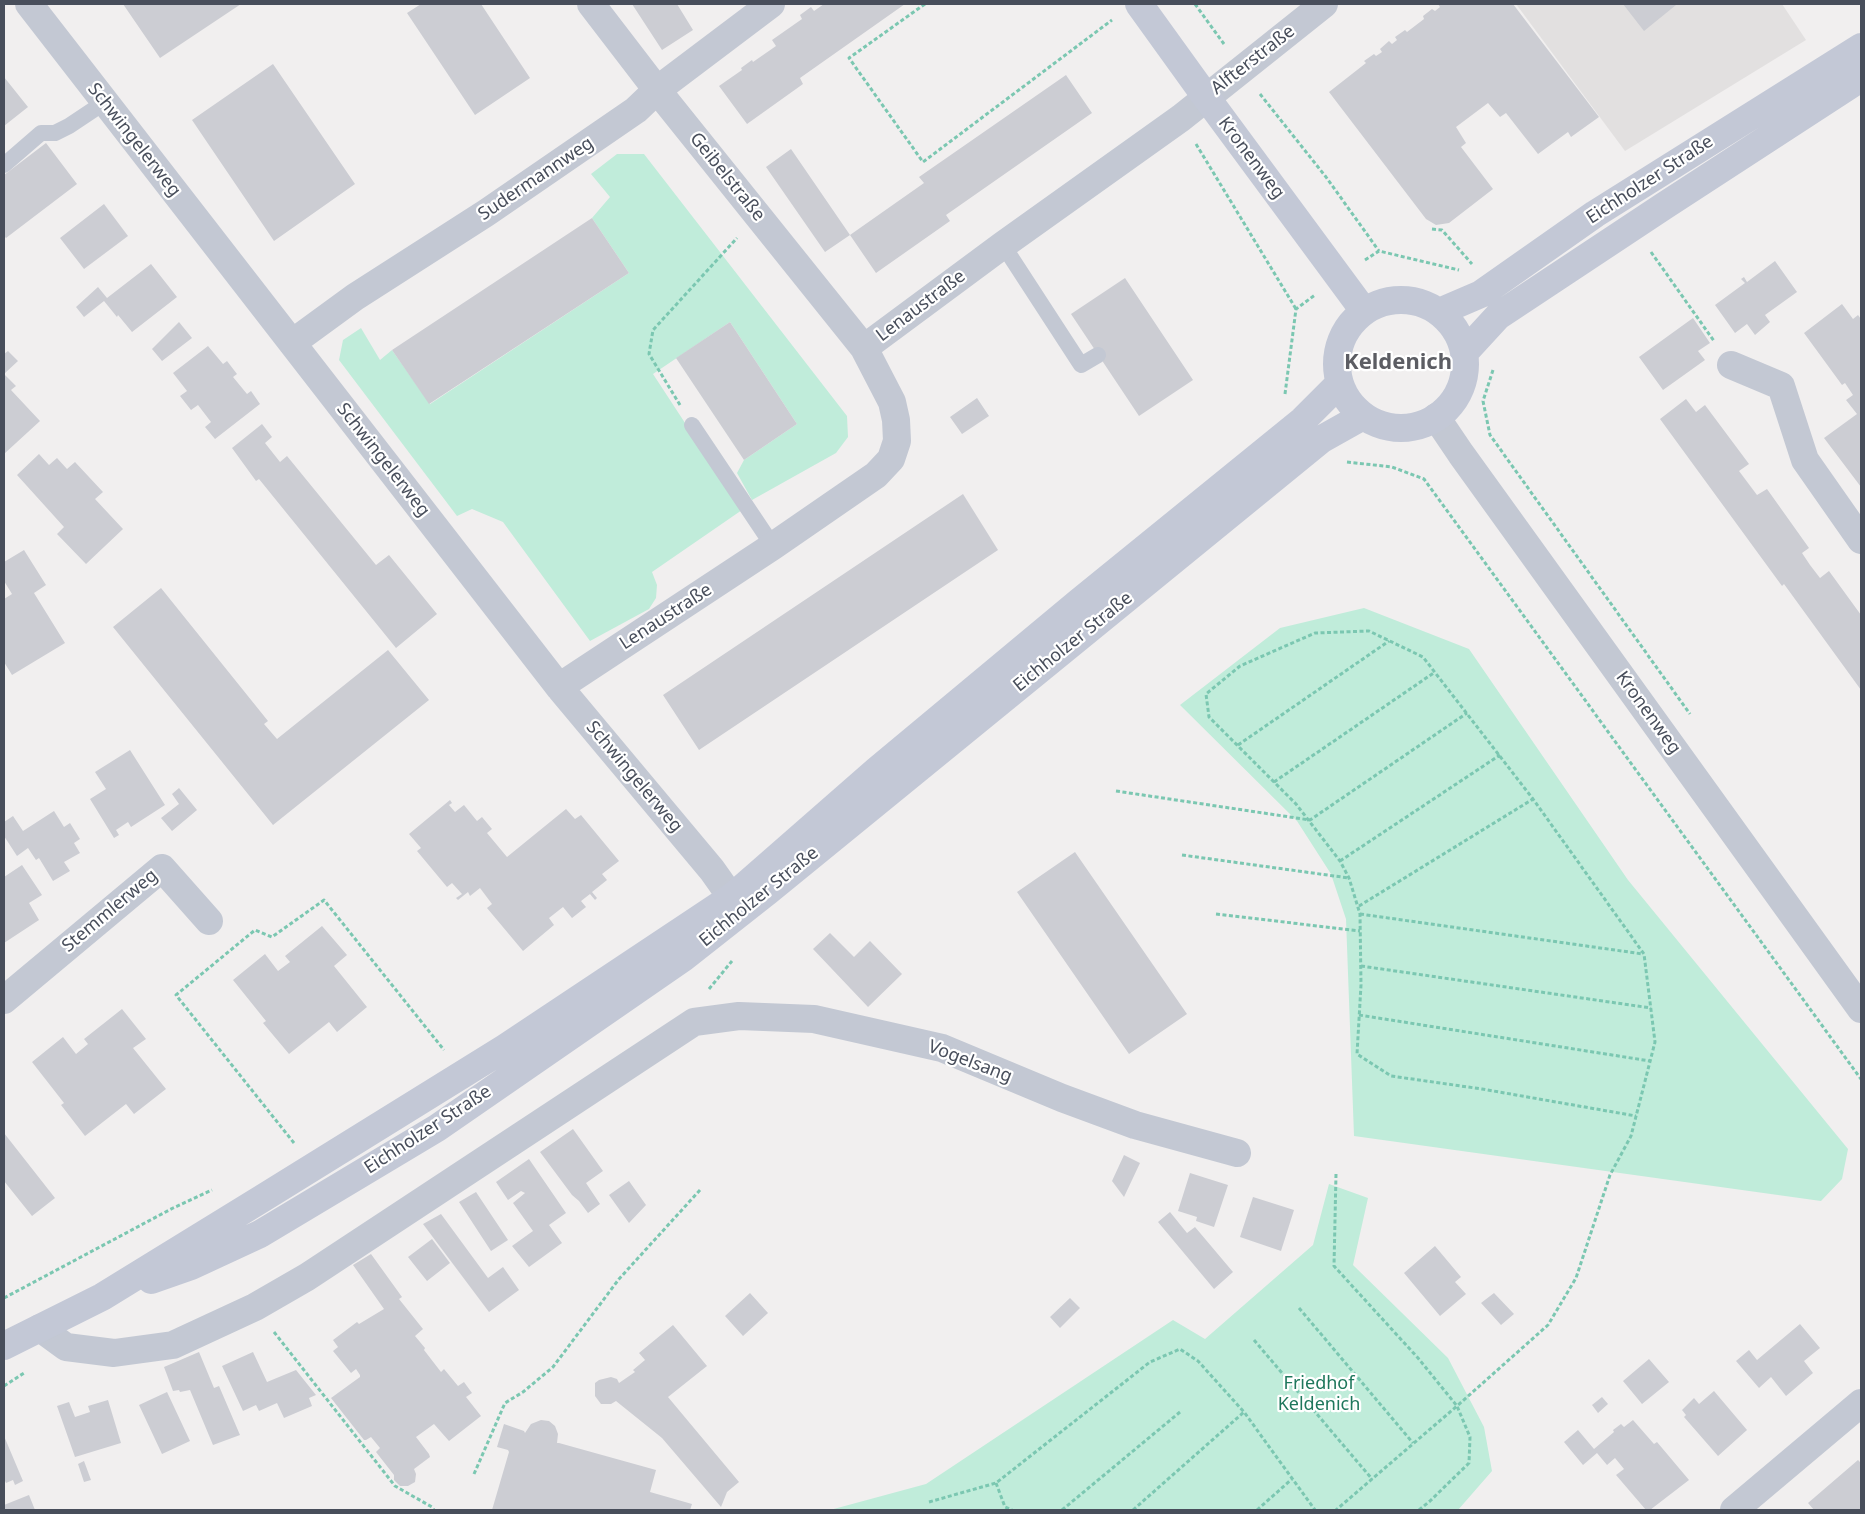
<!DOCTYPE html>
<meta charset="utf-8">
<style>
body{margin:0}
#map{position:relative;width:1865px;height:1514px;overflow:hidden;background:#f1efef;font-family:"Noto Sans",sans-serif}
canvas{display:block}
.frame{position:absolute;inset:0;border:5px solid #484e5b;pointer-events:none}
</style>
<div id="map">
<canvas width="1865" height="1514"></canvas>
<div class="frame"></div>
</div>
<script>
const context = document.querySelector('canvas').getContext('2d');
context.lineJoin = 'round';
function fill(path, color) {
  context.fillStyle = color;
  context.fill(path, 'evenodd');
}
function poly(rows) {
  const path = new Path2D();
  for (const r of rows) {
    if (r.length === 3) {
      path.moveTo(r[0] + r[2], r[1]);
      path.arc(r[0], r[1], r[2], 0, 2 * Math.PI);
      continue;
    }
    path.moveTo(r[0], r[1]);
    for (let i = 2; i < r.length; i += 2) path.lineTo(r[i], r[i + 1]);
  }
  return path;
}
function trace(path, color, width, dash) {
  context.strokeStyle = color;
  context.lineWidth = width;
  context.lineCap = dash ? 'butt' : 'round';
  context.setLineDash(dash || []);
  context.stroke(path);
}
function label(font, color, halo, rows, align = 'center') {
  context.font = font + ' "Noto Sans",sans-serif';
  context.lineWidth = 4.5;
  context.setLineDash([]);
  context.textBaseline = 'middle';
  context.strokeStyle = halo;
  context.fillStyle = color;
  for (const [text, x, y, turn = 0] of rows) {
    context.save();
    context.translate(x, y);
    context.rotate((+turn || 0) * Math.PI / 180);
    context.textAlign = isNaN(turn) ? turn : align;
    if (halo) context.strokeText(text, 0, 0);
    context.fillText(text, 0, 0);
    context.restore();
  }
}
fill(poly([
 [1516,4,1782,4,1806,40,1625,151]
]), '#e2e0e0');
fill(poly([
 [617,154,644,154,847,416,848,437,836,453,752,500,737,473,744,460,797,424,730,322,653,374,742,510,652,572,657,585,656,598,649,609,590,641,503,522,472,509,457,516,339,360,343,340,361,328,380,360,392,350,430,404,629,273,592,218,610,197,591,174],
 [1364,608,1469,649,1628,880,1848,1149,1842,1179,1821,1201,1354,1136,1346,919,1331,874,1297,821,1180,705,1280,628],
 [1329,1184,1368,1198,1353,1265,1448,1358,1484,1427,1492,1471,1458,1510,830,1510,926,1484,1173,1320,1205,1339,1313,1245]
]), '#c0ecda');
fill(poly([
 [123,4,241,4,160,58],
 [421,4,481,4,530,78,475,115,407,13],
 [632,4,677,4,693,30,662,50],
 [824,4,905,4,800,78,803,84,747,124,719,86,742,70,741,68,752,60,753,62,776,46,772,40,802,19,800,15,811,7,814,11],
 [1438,4,1513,4,1599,117,1571,137,1568,132,1538,154,1506,113,1500,117,1488,103,1456,127,1466,143,1461,147,1493,189,1449,223,1436,225,1426,219,1329,92,1366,63,1364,61,1374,54,1376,56,1382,52,1380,49,1389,41,1392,44,1397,40,1395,37,1405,30,1407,32,1424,19,1423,16,1432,9,1435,11,1440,7],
 [1623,4,1675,4,1676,5,1644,31],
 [273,64,355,184,274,241,192,120],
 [1066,75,1092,113,946,215,950,221,876,273,850,235,924,183,919,177],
 [4,77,28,107,4,126],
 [46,143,77,184,6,238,4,236,4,175],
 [791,149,850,235,825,252,766,167],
 [104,204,128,236,84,269,60,238],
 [592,218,629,273,429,404,392,350],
 [1775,261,1797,292,1765,315,1770,322,1755,335,1747,324,1735,333,1715,305,1745,283,1741,279,1744,277,1747,282],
 [151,264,177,297,132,332,118,315,117,317,104,301,84,317,76,307,98,287,107,298],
 [1125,278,1193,380,1139,416,1071,314],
 [1842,304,1853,319,1858,315,1861,319,1861,487,1824,438,1857,414,1846,400,1853,395,1845,383,1842,385,1804,333],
 [1693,318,1710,343,1698,351,1705,360,1663,390,1639,357],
 [179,322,192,338,162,361,152,349],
 [730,322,797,424,744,460,676,358],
 [208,346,223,364,227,361,237,374,233,377,247,394,251,391,260,404,215,439,205,427,211,422,198,405,191,410,180,396,187,391,173,373],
 [8,351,18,361,4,374,16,386,11,390,40,421,4,454,4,354],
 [977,398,989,416,962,434,950,417],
 [1686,399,1696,412,1705,405,1749,464,1739,471,1757,495,1767,489,1809,548,1802,553,1810,565,1820,578,1829,571,1861,615,1861,690,1784,584,1782,586,1660,419],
 [262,424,272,437,265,443,280,462,287,456,376,565,389,555,437,614,396,648,259,479,256,481,232,448],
 [39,454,49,465,57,458,67,469,75,462,103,492,95,499,123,529,86,564,57,534,64,527,17,475],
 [963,494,998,550,699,750,663,695],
 [24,550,46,585,34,593,65,643,12,675,4,662,4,599,12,594,4,581,4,562],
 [161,588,268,721,264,724,277,739,388,650,429,700,273,825,113,627],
 [130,750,165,805,131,827,128,822,116,830,119,835,114,838,90,799,106,789,95,772],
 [179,788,197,810,172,831,161,818,179,804,172,794],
 [450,800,452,803,449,805,455,812,464,805,477,821,482,817,492,829,487,833,507,857,566,809,575,819,581,815,619,861,602,874,607,880,592,892,597,898,595,900,590,894,581,901,586,907,572,918,563,907,549,918,554,925,523,951,487,908,492,904,480,888,470,896,468,892,458,900,456,898,462,894,452,883,447,887,417,851,421,848,409,834],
 [54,811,64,827,70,823,80,839,74,843,80,853,64,862,70,871,53,881,39,858,36,860,28,848,17,856,4,836,4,822,13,816,23,831],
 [1075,852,1187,1014,1129,1054,1017,892],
 [22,865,42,895,29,903,39,920,4,943,4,877],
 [322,926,347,955,334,966,367,1007,337,1032,329,1022,289,1054,263,1023,266,1021,233,980,265,954,278,971,290,962,285,956],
 [830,933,854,957,870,941,902,974,868,1007,813,949],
 [122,1009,146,1039,133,1048,166,1089,134,1114,126,1104,85,1136,61,1105,64,1103,32,1062,63,1037,76,1054,88,1044,84,1039],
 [573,1129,603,1171,586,1183,600,1204,588,1213,579,1201,572,1195,540,1152],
 [4,1133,55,1198,32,1216,4,1181],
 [1124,1155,1140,1163,1124,1197,1112,1181],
 [529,1159,566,1213,549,1225,562,1243,529,1267,512,1246,533,1231,513,1203,525,1193,521,1191,508,1200,496,1182],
 [1190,1173,1228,1185,1214,1227,1196,1221,1197,1217,1178,1211],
 [629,1181,646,1205,629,1223,609,1195],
 [476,1192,508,1240,491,1251,459,1202],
 [1253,1197,1294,1210,1281,1251,1240,1237],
 [1170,1212,1187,1233,1195,1227,1233,1272,1214,1289,1158,1222],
 [441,1214,488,1278,503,1267,519,1290,489,1312,423,1224],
 [432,1239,450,1263,427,1281,408,1257],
 [1435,1246,1461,1277,1455,1282,1466,1294,1440,1316,1404,1273],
 [371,1254,402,1297,399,1299,423,1329,415,1336,425,1348,424,1350,441,1372,444,1369,458,1386,464,1382,472,1393,466,1397,481,1416,449,1441,434,1424,416,1437,429,1454,430,1457,414,1469,416,1474,415,1482,408,1486,400,1486,394,1480,394,1475,376,1452,380,1448,371,1437,366,1440,364,1440,331,1398,360,1377,360,1375,356,1369,351,1373,333,1351,338,1347,333,1340,357,1322,359,1324,384,1309,353,1265],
 [750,1293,768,1313,743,1336,725,1316],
 [1494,1293,1514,1314,1501,1325,1481,1303],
 [1070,1298,1080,1308,1060,1328,1050,1317],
 [1800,1324,1820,1348,1804,1361,1813,1373,1786,1396,1771,1377,1759,1388,1736,1361,1749,1350,1757,1360],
 [673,1325,707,1366,668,1397,739,1482,727,1492,721,1507,662,1438,616,1401,611,1404,601,1404,595,1396,595,1383,599,1380,611,1377,617,1379,619,1383,635,1372,633,1370,645,1360,639,1353],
 [199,1352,214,1388,219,1386,240,1435,213,1445,190,1390,180,1392,179,1390,173,1391,164,1367],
 [253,1352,267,1382,296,1370,316,1395,309,1398,312,1406,284,1418,277,1403,259,1411,256,1405,243,1411,222,1366],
 [1649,1359,1669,1382,1642,1404,1623,1381],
 [1714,1391,1747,1430,1718,1456,1684,1417,1686,1415,1682,1410,1694,1398,1699,1404],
 [167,1392,190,1441,162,1454,139,1405],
 [1602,1397,1608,1404,1598,1413,1592,1405],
 [108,1400,121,1443,75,1457,57,1406,69,1402,75,1417,90,1412,88,1406],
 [541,1420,549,1421,555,1426,558,1434,557,1443,559,1443,656,1470,650,1492,692,1504,690,1510,492,1510,509,1452,508,1450,497,1447,504,1424,524,1431,525,1433,531,1424],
 [1633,1420,1654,1444,1657,1442,1689,1480,1650,1510,1646,1510,1616,1475,1624,1469,1615,1458,1607,1465,1597,1453,1583,1465,1564,1442,1578,1430,1594,1449,1614,1432,1613,1430,1621,1424,1624,1427],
 [4,1436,23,1481,15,1485,13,1480,6,1483,4,1479],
 [1858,1460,1861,1463,1861,1510,1814,1510,1808,1503],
 [84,1461,91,1480,84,1482,78,1464],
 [29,1495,35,1510,4,1510,4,1505]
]), '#cccdd3');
trace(poly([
 [925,4,849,58,923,162,1112,20],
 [1195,4,1224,44],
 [1260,94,1326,177,1379,251],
 [1196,144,1296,309],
 [1432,229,1442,230,1472,264],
 [1651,252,1714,341],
 [1365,260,1379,251,1459,270],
 [1493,370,1483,401,1490,435,1690,714],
 [1285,394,1296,309,1315,295],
 [680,405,649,354,653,330,737,238],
 [1347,462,1392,467,1424,479,1861,1079],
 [1238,745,1389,641],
 [1274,782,1435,672],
 [1116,791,1310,820,1467,713],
 [1182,855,1349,878],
 [1340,861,1500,755],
 [1359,906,1533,799],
 [1216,914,1360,931],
 [1360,914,1643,954],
 [1361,966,1651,1008],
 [709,989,732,961],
 [1359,1015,1650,1061],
 [294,1143,176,995,255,930,272,937,324,900,444,1050],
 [1336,1174,1334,1266,1418,1358,1457,1406,1336,1510],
 [4,1298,173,1208,212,1190],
 [1299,1308,1413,1443],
 [274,1332,395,1486,432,1507,434,1510],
 [1254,1340,1372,1479],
 [4,1386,24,1373],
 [474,1474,505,1403,523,1392,553,1367,619,1279,700,1190],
 [996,1483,1005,1507,1012,1510],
 [929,1502,996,1483,1150,1362,1180,1349,1198,1361,1244,1412,1315,1510],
 [1062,1510,1180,1412],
 [1133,1510,1244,1412],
 [1257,1510,1292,1479],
 [1419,1510,1430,1501,1469,1463,1470,1437,1457,1406,1548,1325,1576,1278,1610,1175,1631,1136,1655,1042,1644,954,1533,799,1423,657,1369,631,1315,633,1240,666,1206,694,1209,717,1296,804,1340,861,1349,878,1360,914,1361,985,1357,1054,1391,1076,1482,1089,1636,1116]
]), '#7bc7b1', 3, [4, 2.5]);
trace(poly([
 [4,165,41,133,55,133,69,126,105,102],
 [1003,245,1081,365,1098,355],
 [692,425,773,546]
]), '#c3c8d3', 16);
trace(poly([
 [29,4,559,687,712,870,741,911],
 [591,4,657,90,864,348],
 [292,343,355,297,486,213,636,110,657,90,771,4],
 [1731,365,1781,386,1805,460,1861,540],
 [1436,417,1461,454,1861,1009],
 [559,687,773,546,876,475,891,459,897,441,896,420,892,402,864,348,1003,245,1181,118,1324,4],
 [4,1000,162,868,209,921],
 [40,1328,66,1347,114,1353,173,1345,255,1307,307,1277,694,1022,739,1016,814,1019,942,1048,1062,1098,1135,1125,1237,1153],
 [1734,1510,1861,1403]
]), '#c3c8d3', 28);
trace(poly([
 [1139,4,1206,97,1364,311],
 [1401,364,64],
 [1439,312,1481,294,1595,214,1861,47],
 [1464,353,1498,316,1664,206,1861,78],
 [151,1280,191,1266,260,1234,437,1128,683,958,768,891,1322,439,1363,416],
 [4,1346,102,1297,263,1198,505,1048,732,897,876,771,1079,602,1303,420,1339,384]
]), '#c3c8d6', 28);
label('18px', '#484e5b', '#fff', [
 ["Alfterstraße",1253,60,-38],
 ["Schwingelerweg",134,140,52],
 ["Kronenweg",1251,158,53],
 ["Geibelstraße",727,177,51],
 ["Sudermannweg",536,179,-34],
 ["Eichholzer Straße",1650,180,-33],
 ["Lenaustraße",921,306,-37],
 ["Schwingelerweg",383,460,52],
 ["Lenaustraße",666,617,-33],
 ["Eichholzer Straße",1073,642,-39],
 ["Kronenweg",1648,713,54],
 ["Schwingelerweg",634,777,50],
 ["Eichholzer Straße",759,897,-39],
 ["Stemmlerweg",110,911,-40],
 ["Vogelsang",970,1062,21],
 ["Eichholzer Straße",428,1130,-33]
]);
label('18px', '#1e775c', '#fff', [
 ["Friedhof",1319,1384],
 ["Keldenich",1319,1405]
]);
label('bold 22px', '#5c5d63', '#fff', [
 ["Keldenich",1398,363]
]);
</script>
